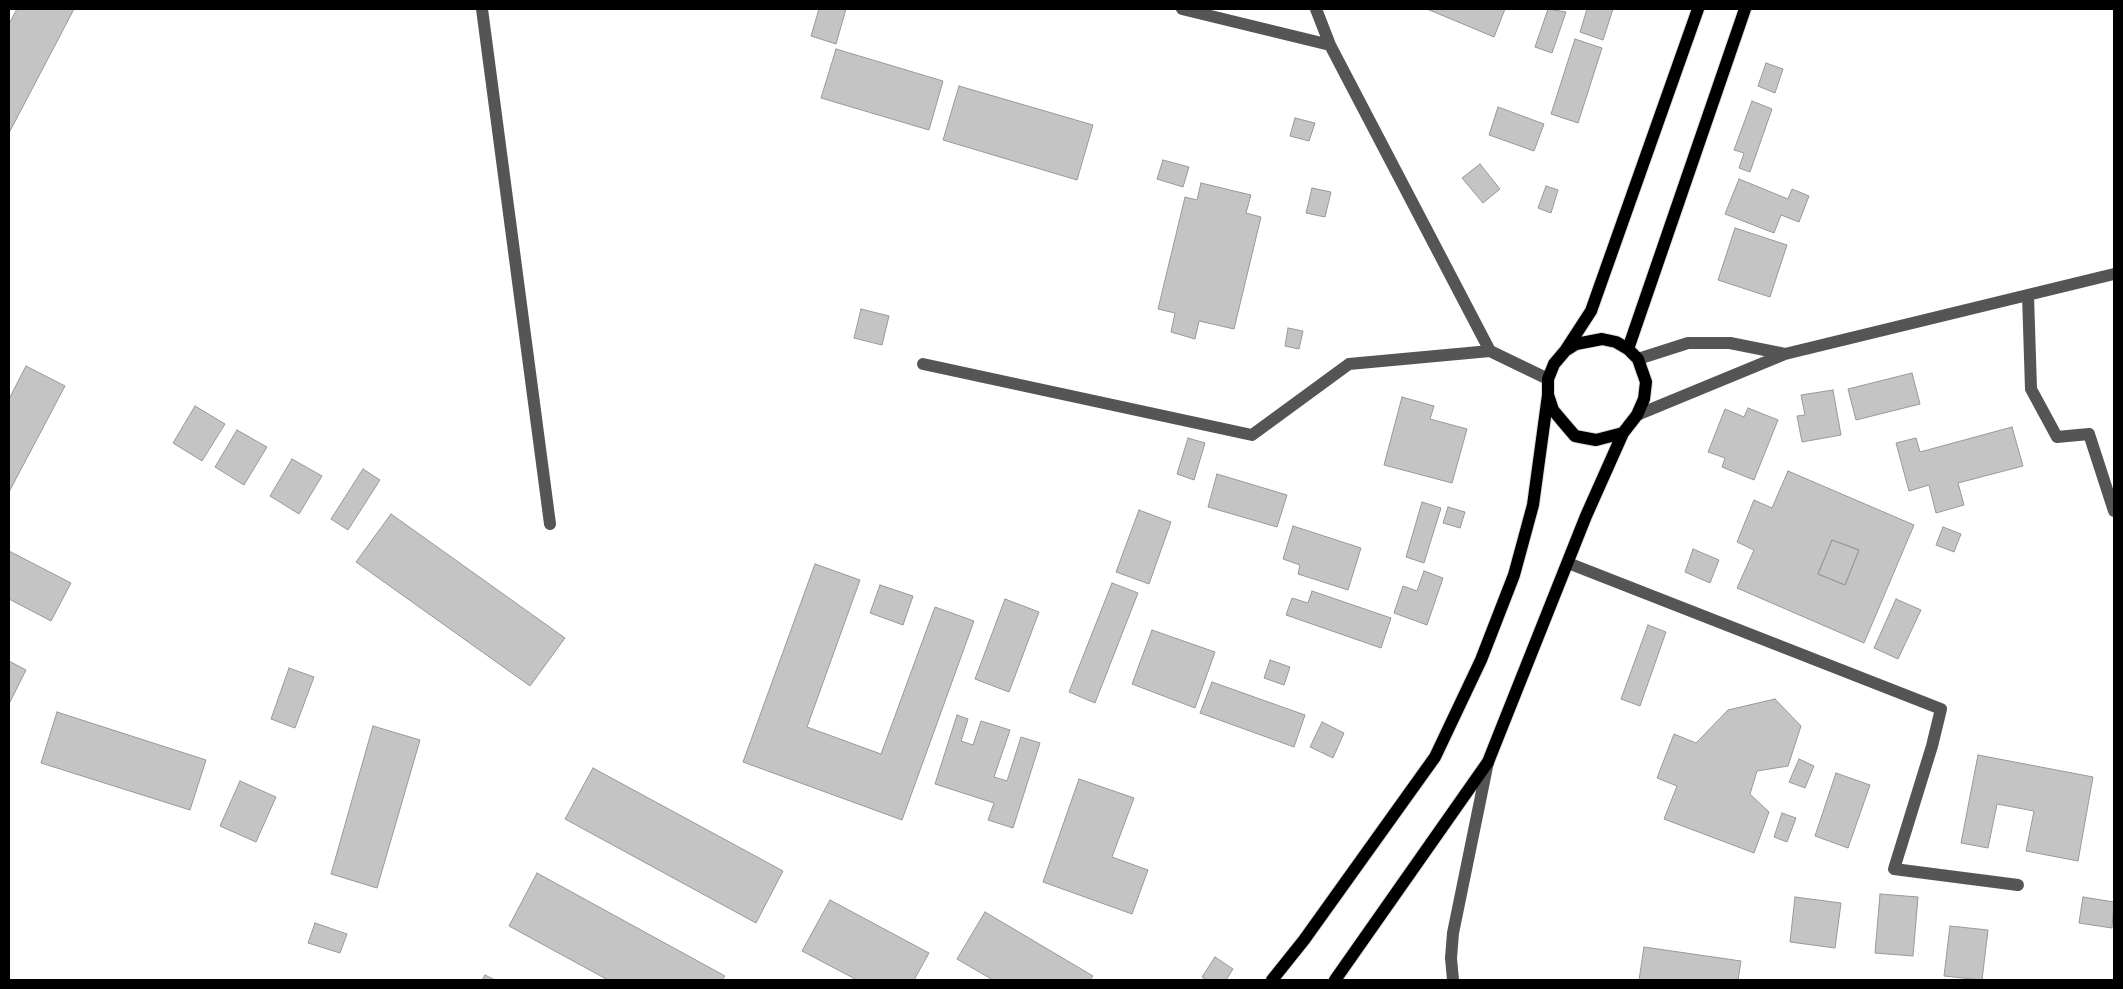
<!DOCTYPE html>
<style>
body{margin:0}
#map{position:relative;width:2123px;height:989px;overflow:hidden;background:#fff;font-family:"Varela Round",sans-serif}
canvas{display:block}
.frame{position:absolute;inset:0;border:10px solid #000;pointer-events:none}
</style>
<div id="map">
<canvas width="2123" height="989"></canvas>
<div class="frame"></div>
</div>
<script>
const context = document.querySelector('canvas').getContext('2d');
context.lineJoin = 'round';
function fill(path, color) {
  context.fillStyle = color;
  context.fill(path, 'evenodd');
}
function poly(rows) {
  const path = new Path2D();
  for (const r of rows) {
    path.moveTo(r[0], r[1]);
    for (let i = 2; i < r.length; i += 2) path.lineTo(r[i], r[i + 1]);
  }
  return path;
}
function trace(path, color, width, dash) {
  context.strokeStyle = color;
  context.lineWidth = width;
  context.lineCap = dash ? 'butt' : 'round';
  context.setLineDash(dash || []);
  context.stroke(path);
}
const building = poly([
 [17,9,74,9,9,133,9,24,17,9],
 [819,9,846,9,836,44,811,36,819,9],
 [1427,9,1505,9,1494,37,1427,9],
 [1548,9,1566,12,1552,53,1535,47,1548,9],
 [1587,9,1613,9,1603,40,1580,32,1587,9],
 [1575,39,1602,48,1578,123,1551,114,1575,39],
 [836,49,943,81,929,130,821,98,836,49],
 [1766,63,1783,69,1775,93,1758,86,1766,63],
 [959,86,1093,125,1077,180,943,140,959,86],
 [1752,101,1772,109,1750,172,1739,168,1744,153,1734,150,1752,101],
 [1498,107,1544,124,1534,151,1489,135,1498,107],
 [1295,118,1315,123,1309,141,1290,136,1295,118],
 [1163,160,1189,167,1183,187,1157,179,1163,160],
 [1480,164,1500,189,1483,203,1462,178,1480,164],
 [1739,179,1788,199,1792,189,1809,196,1799,222,1781,215,1774,233,1725,214,1739,179],
 [1201,183,1251,195,1246,213,1261,217,1234,329,1199,321,1195,339,1171,332,1175,313,1158,309,1185,197,1197,200,1201,183],
 [1546,186,1558,190,1551,213,1538,208,1546,186],
 [1312,188,1331,192,1325,217,1306,213,1312,188],
 [1735,228,1787,245,1770,297,1718,280,1735,228],
 [861,309,889,316,882,345,854,338,861,309],
 [1288,328,1303,331,1299,349,1285,346,1288,328],
 [26,366,65,386,9,492,9,399,26,366],
 [1912,373,1920,404,1856,420,1848,389,1912,373],
 [1833,390,1841,435,1802,442,1797,416,1805,415,1801,395,1833,390],
 [1402,397,1434,406,1430,419,1467,429,1452,483,1384,465,1402,397],
 [195,406,225,424,202,461,173,443,195,406],
 [1748,408,1778,420,1754,480,1722,467,1725,458,1708,452,1725,409,1744,417,1748,408],
 [2012,427,2023,466,1958,483,1964,505,1936,513,1929,485,1909,491,1896,443,1916,438,1920,452,2012,427],
 [237,430,267,447,244,485,215,467,237,430],
 [1188,438,1205,443,1194,480,1177,474,1188,438],
 [292,459,322,476,299,514,270,496,292,459],
 [363,469,380,480,348,530,331,519,363,469],
 [1788,471,1914,525,1864,643,1737,588,1754,550,1737,542,1754,500,1772,508,1788,471],
 [1832,540,1859,550,1845,585,1818,574,1832,540],
 [1217,474,1287,495,1277,527,1208,507,1217,474],
 [1422,502,1441,508,1424,563,1406,557,1422,502],
 [1448,507,1465,512,1460,528,1443,523,1448,507],
 [1139,510,1171,522,1149,584,1116,572,1139,510],
 [391,514,565,638,530,686,356,562,391,514],
 [1293,526,1361,548,1348,590,1298,574,1300,565,1283,559,1293,526],
 [1943,527,1961,534,1954,552,1936,545,1943,527],
 [1832,540,1859,550,1845,585,1818,574,1832,540],
 [1693,549,1719,560,1710,583,1685,572,1693,549],
 [9,551,71,583,51,621,9,599,9,551],
 [815,564,860,580,807,727,881,754,935,607,974,621,902,820,743,762,815,564],
 [1424,571,1443,578,1427,625,1394,613,1403,586,1417,591,1424,571],
 [1112,583,1138,593,1095,703,1069,692,1112,583],
 [880,585,913,596,903,625,870,613,880,585],
 [1312,591,1391,618,1381,648,1286,615,1292,598,1308,603,1312,591],
 [1005,599,1039,612,1009,692,975,679,1005,599],
 [1896,599,1921,610,1898,659,1874,648,1896,599],
 [1648,625,1666,632,1640,706,1621,699,1648,625],
 [1152,630,1215,652,1195,708,1132,684,1152,630],
 [1270,660,1290,667,1284,685,1264,678,1270,660],
 [9,661,26,670,9,704,9,661],
 [289,668,314,677,295,728,271,719,289,668],
 [1212,682,1305,715,1294,747,1200,713,1212,682],
 [1775,699,1801,726,1788,766,1757,771,1750,794,1769,812,1754,853,1664,819,1677,786,1657,778,1674,734,1696,743,1728,710,1775,699],
 [57,712,206,760,190,810,41,763,57,712],
 [957,715,968,719,961,741,973,745,981,721,1010,730,994,777,1007,781,1021,737,1040,743,1013,828,988,820,994,803,935,784,957,715],
 [1322,722,1344,733,1333,758,1310,747,1322,722],
 [373,726,420,740,377,888,331,874,373,726],
 [1978,755,2093,777,2078,861,2026,851,2034,811,1997,804,1988,848,1961,843,1978,755],
 [1799,759,1814,766,1805,788,1789,782,1799,759],
 [593,768,783,871,756,923,565,819,593,768],
 [1836,773,1870,785,1848,848,1815,836,1836,773],
 [1079,779,1134,798,1112,857,1148,870,1132,914,1043,882,1079,779],
 [240,781,276,797,256,842,220,826,240,781],
 [1782,813,1796,818,1787,842,1774,837,1782,813],
 [537,873,725,976,722,980,608,980,509,926,537,873],
 [1880,894,1918,897,1913,956,1875,953,1880,894],
 [1795,897,1841,903,1835,948,1790,942,1795,897],
 [2083,897,2114,902,2112,928,2079,923,2083,897],
 [830,900,929,953,914,980,857,980,802,951,830,900],
 [985,912,1093,976,1090,980,993,980,957,959,985,912],
 [315,923,347,934,340,953,308,943,315,923],
 [1950,926,1988,930,1982,980,1944,976,1950,926],
 [1644,947,1741,961,1738,980,1639,980,1644,947],
 [1215,957,1233,969,1226,980,1207,980,1202,977,1215,957],
 [485,975,495,980,482,980,485,975]
]);
fill(building, '#c4c4c4');
trace(building, '#999', 1);
const major = poly([
 [1602,339,1616,342,1628,349,1638,359,1646,382,1644,399,1637,415,1623,433,1596,440,1575,436,1563,422,1553,410,1548,395,1548,379,1554,364,1565,351,1576,344,1602,339],
 [1628,349,1745,9],
 [1565,351,1591,311,1698,9],
 [1272,980,1304,940,1435,757,1481,660,1514,575,1533,505,1548,395],
 [1335,980,1488,762,1586,516,1623,433]
]);
trace(major, '#dbdbdb', 14);
trace(poly([
 [482,9,550,524],
 [1182,9,1330,45],
 [1316,9,1330,45,1490,351,1548,379],
 [2028,295,2031,389,2057,437,2089,434,2114,511],
 [1638,359,1688,343,1730,343,1785,354],
 [923,364,1252,435,1349,364,1490,351],
 [1637,415,1785,354,2114,274],
 [1568,563,1941,709,1932,746,1894,869,2018,885],
 [1453,980,1451,958,1453,933,1488,762]
]), '#555', 12);
trace(major, '#000', 12);
</script>
